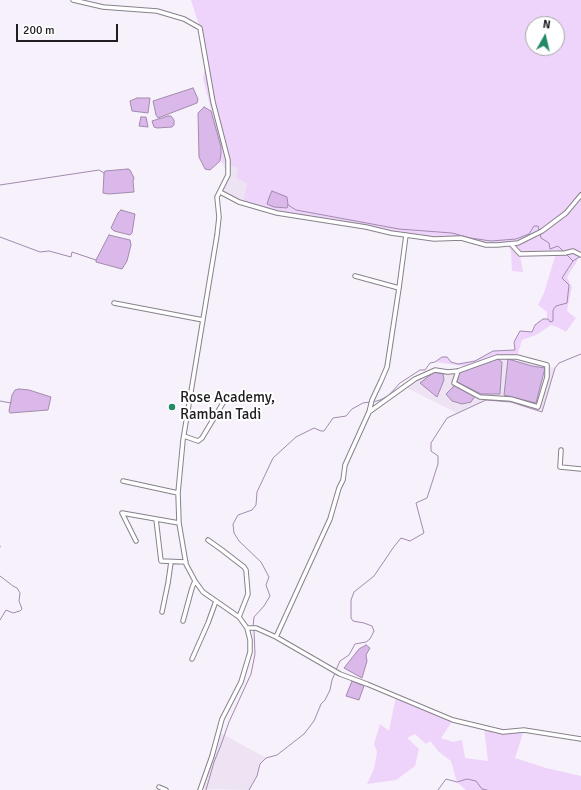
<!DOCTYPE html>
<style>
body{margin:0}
#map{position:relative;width:581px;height:790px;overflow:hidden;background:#f7f1fb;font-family:Signika,sans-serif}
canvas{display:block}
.north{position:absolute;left:525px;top:16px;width:40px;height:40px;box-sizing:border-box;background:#fff;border:1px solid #a6a5a6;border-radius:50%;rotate:8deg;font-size:11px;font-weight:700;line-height:16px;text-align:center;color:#201e21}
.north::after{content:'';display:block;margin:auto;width:14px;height:18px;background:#238a66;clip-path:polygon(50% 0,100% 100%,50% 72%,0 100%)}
.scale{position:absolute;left:16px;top:24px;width:102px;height:18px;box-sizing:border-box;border:2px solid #201e21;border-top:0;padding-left:5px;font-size:12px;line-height:14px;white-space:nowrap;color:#201e21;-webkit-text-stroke:3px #fff;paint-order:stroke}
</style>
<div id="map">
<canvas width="581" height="790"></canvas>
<div class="north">N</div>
<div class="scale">200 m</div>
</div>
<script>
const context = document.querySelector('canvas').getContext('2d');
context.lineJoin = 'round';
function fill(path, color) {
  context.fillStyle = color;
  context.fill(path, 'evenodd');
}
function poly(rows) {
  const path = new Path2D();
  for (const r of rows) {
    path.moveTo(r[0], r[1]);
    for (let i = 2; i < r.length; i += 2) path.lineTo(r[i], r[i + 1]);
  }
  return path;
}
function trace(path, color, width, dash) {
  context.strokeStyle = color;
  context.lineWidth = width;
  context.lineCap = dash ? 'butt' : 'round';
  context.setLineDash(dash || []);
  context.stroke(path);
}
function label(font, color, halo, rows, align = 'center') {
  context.font = font + ' Signika,sans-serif';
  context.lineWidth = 4;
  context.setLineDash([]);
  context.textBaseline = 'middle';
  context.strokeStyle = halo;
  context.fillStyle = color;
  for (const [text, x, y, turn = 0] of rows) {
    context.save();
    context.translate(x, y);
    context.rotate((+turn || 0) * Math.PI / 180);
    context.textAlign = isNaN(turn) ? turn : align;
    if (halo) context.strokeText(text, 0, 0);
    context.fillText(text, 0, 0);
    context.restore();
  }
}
fill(poly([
 [222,163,239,168,247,183,243,204,220,192,228,175],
 [517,357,555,368,542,412,511,402,486,400,457,413,405,387,415,379,435,370,458,371,497,358],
 [219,732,266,758,260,764,257,776,249,790,200,789]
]), '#eee3f3');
fill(poly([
 [191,0,581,0,581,256,578,258,576,263,567,277,572,287,567,311,576,318,566,332,559,328,551,325,536,335,522,340,517,357,497,357,471,367,435,362,442,357,447,357,451,362,458,364,464,363,474,361,493,351,515,350,514,342,520,331,532,332,535,325,543,319,547,319,547,312,538,305,544,293,556,253,520,255,523,272,512,271,511,252,508,245,486,245,461,238,434,239,295,216,243,204,247,183,236,178,238,168,222,163,218,138,203,78,206,61,200,28],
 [533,24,557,24,557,48,533,48],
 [396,696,453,720,441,738,453,742,462,740,465,758,488,761,484,728,503,732,524,730,515,758,546,768,581,776,581,790,466,790,457,782,451,761,439,752,430,741,426,744,415,734,407,738,419,749,415,766,396,780,367,784,374,769,377,752,374,744,380,724,389,731]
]), '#eed4fa');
const water = poly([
 [193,88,198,99,197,103,158,118,156,115,153,101,193,88],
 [137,98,150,98,148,113,132,111,130,101,137,98],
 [204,107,211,111,221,147,221,153,220,161,210,170,205,169,199,157,198,113,204,107],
 [168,116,171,116,174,120,174,125,172,127,157,128,154,127,152,121,168,116],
 [141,117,146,117,148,127,139,126,141,117],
 [128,169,130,170,134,178,133,181,134,192,109,194,103,193,104,173,105,171,128,169],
 [272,191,287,197,288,205,287,208,274,207,267,204,270,195,272,191],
 [121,210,135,214,132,233,130,235,114,231,111,228,118,213,121,210],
 [109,235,130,240,131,245,127,261,122,269,96,262,96,260,109,235],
 [498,359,502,362,500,394,481,394,457,382,459,373,498,359],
 [508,359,532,366,545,368,536,403,504,395,508,359],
 [434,372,443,374,444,380,437,397,420,383,434,372],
 [455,385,475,396,471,402,462,404,452,401,446,394,455,385],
 [19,389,29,390,51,397,48,410,10,413,9,411,12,395,15,390,19,389],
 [366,645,370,648,366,655,367,661,362,678,344,668,359,649,366,645],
 [352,681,364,686,359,700,346,696,352,681]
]);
fill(water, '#dab8ea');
trace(water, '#a28aae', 1);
trace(poly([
 [0,185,99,170,104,173],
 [288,205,296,210,399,229,452,233,470,238,491,241,516,239,529,234,534,226,538,226,539,230],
 [540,233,541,238,549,243,550,249,558,246,564,252],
 [0,237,40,252,49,251,71,257,72,252,96,260],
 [566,254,573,261,581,256],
 [0,401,11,403],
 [373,402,380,400,388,396,400,383,420,370,425,370,430,363,435,362,442,357,447,357,451,362,458,364,464,363,475,361,493,351,515,350,514,342,520,331,532,332,535,325,543,319,548,319,550,322,553,321,553,310,556,306,567,303,569,285,562,278,573,261],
 [0,546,0,547],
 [0,576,13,586,17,588,20,593,19,601,22,609,20,611,13,613,6,610,0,620],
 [253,627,254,617,264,606,270,596,266,585,269,577,261,562,239,541,234,533,233,524,238,515,252,510,256,505,257,492,273,458,296,437,314,428,321,431,324,431,333,418,346,416,352,409,363,403,370,402],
 [336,670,340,661,349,655,355,644,366,642,370,639,374,631,372,626,364,623,353,621,351,618,351,600,354,592,374,576,393,548,401,538,410,541,424,533,416,503,427,498,438,464,438,456,431,451,431,443,447,418,486,400,511,402,542,412,555,368,559,363,581,354],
 [206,790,214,762,221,745,229,722,251,674,255,654,254,630],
 [249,790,257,776,260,764,266,758,277,755,304,734,314,721,321,704,325,700,330,690,332,680,335,673],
 [438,790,446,779,457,782,467,779,476,781,482,789,487,790]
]), '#a28aae', 1);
const minor = poly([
 [73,0,103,7,157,11,184,19,200,28,213,102,228,160,228,175,217,197,219,217,217,235,183,440,178,493,179,523,186,564,195,581,203,592,239,617,247,628,250,640,250,652,241,682,222,719,212,756,200,790],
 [220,192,239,202,277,213,366,227,391,233,434,239,461,238,486,245,497,245,518,243,542,231,566,213,581,195],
 [511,244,520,254,565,253,573,251,581,255],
 [355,276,399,288],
 [114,303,203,320],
 [369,412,415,379,435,370,448,372,458,371,497,357,517,357,547,365,547,377,538,407,511,399,480,397,454,383,458,371],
 [184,436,198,441,202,438,226,398],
 [561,450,560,467,581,469],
 [123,481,178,493],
 [156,519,161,561,186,562],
 [208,540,222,550,244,567,246,570,248,594,239,617],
 [136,541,122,513,179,523],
 [162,612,168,583,171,562],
 [183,621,192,588,195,581],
 [247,628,256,628,276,637,340,674,367,684,453,720,503,732,524,730,581,739],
 [276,637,330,519,339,488,343,480,345,465,369,412,372,400,381,381,387,367,399,288,406,235],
 [192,659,208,623,216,601],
 [159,787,166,790]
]);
trace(minor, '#87828a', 5.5);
trace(minor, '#fff', 3.5);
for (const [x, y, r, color] of [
 [172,407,4,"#238a66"]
]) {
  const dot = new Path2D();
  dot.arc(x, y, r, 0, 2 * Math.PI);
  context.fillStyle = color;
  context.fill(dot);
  trace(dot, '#fff', 1.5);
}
label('15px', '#201e21', '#fff', [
 ["Rose Academy,",180,398],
 ["Ramban Tadi",180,415]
], 'left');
</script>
